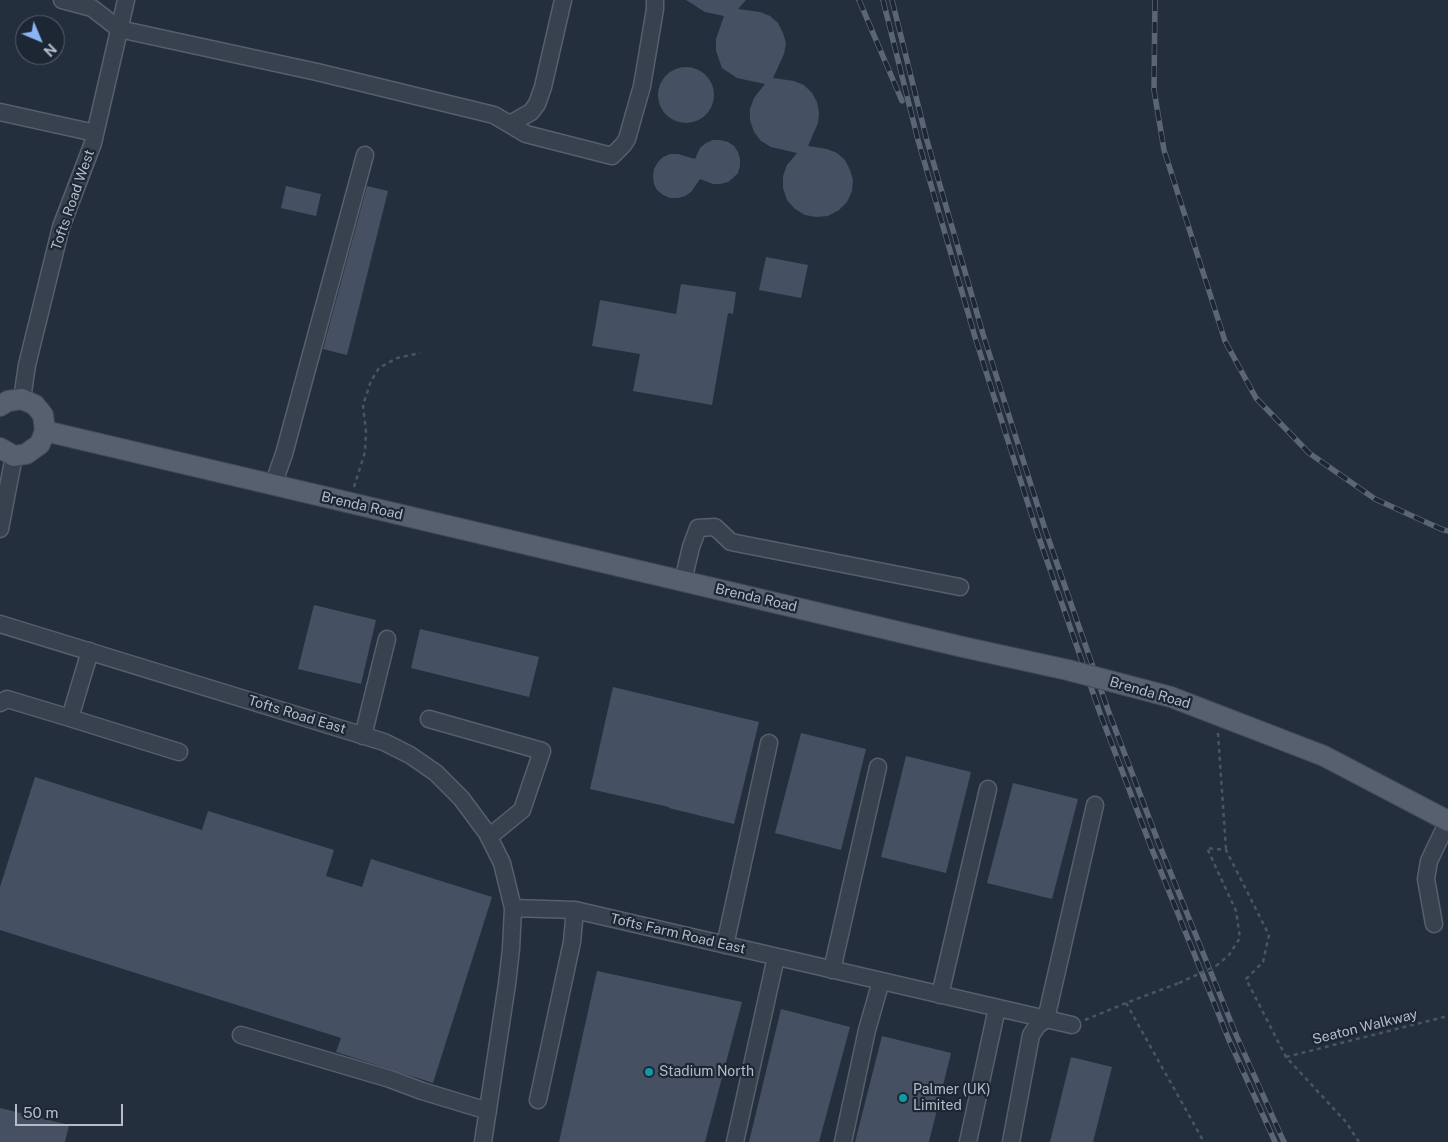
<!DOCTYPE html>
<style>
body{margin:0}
#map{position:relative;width:1448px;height:1142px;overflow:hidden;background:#242f3e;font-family:"Public Sans",sans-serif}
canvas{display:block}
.north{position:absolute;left:15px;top:15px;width:50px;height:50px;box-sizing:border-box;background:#1d2633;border:1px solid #59626f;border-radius:50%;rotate:135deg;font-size:14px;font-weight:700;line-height:20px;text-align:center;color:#b4bcc9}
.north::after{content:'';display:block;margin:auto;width:18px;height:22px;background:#8ab4f8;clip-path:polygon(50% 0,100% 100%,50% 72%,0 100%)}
.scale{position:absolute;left:15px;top:1104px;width:108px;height:22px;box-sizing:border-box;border:2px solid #b4bcc9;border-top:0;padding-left:6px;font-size:15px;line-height:18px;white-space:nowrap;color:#b4bcc9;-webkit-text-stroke:4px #1d2633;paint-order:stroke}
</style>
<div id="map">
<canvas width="1448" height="1142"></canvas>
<div class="north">N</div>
<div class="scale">50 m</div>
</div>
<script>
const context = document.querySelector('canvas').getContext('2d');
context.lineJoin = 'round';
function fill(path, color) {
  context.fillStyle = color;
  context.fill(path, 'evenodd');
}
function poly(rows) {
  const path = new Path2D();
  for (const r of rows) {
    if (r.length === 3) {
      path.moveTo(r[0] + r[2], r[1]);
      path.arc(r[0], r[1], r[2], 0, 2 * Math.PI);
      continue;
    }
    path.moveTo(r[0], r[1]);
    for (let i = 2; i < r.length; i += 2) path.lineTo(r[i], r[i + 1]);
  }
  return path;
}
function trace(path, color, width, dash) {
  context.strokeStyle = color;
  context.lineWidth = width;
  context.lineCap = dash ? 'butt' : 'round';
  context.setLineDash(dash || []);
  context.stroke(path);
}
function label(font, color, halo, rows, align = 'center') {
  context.font = font + ' "Public Sans",sans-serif';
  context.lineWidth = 4.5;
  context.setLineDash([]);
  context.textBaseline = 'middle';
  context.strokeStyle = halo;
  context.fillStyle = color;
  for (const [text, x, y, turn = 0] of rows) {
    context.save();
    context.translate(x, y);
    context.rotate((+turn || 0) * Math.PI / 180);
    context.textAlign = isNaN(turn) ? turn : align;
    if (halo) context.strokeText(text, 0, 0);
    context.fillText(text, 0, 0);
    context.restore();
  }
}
fill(poly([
 [686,0,746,0,738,9,760,12,770,16,778,23,783,33,786,43,784,54,773,78,794,81,804,85,812,93,817,102,819,113,818,123,808,146,827,149,837,153,845,160,850,170,853,180,852,191,847,202,839,210,828,216,816,217,805,215,795,209,787,200,783,188,783,176,787,165,797,153,771,147,761,141,754,132,750,120,750,109,754,98,765,84,737,78,722,68,716,51,716,39,724,16,705,12],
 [686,95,28],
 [713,140,720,140,728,142,734,146,738,152,740,159,740,166,738,173,733,178,728,182,720,184,713,184,700,179,691,192,685,196,678,198,670,198,663,195,657,190,654,184,653,176,654,169,658,162,663,157,670,154,678,154,695,159,700,148,706,143],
 [286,186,321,194,316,216,281,208],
 [367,186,388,191,347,355,323,349],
 [766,257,808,265,801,298,759,290],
 [681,284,736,292,733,314,728,313,712,405,633,391,640,354,592,346,600,300,676,314],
 [314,605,376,620,361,684,298,669],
 [420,629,539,657,529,697,411,668],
 [613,687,759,722,734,824,669,808,669,807,590,789],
 [801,733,866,749,841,850,775,833],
 [906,756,971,772,946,873,881,857],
 [35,777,202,830,208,811,334,850,326,876,362,887,371,859,492,897,433,1083,336,1052,341,1038,0,930,0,887],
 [1013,783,1078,799,1052,899,987,883],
 [597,971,742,1002,705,1142,559,1142],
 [781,1009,850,1027,819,1142,749,1142],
 [882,1036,951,1053,929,1142,855,1142],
 [1071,1057,1112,1067,1093,1142,1050,1142],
 [0,1108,69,1125,65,1142,0,1142]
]), '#455162');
const minor = poly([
 [62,0,92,8,119,29,317,72,494,115,526,134,612,156,623,145,627,139,642,86,655,9,655,0],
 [0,112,95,133],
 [510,124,531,112,537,104,543,87,563,0],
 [22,399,27,365,61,227,93,143,126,0],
 [273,485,284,454,365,155],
 [0,529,14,456],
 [683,581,691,547,698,528,715,527,731,542,960,587],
 [0,624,384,742,410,755,436,773,461,798,487,833,502,863,513,908,511,949,507,984,483,1142],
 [90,651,70,718,179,752],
 [0,703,7,699,70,718],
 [429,719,542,751,522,810,489,837],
 [363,736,387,639],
 [513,908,575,910,1072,1025],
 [1434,924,1426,879,1429,861,1448,821],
 [725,945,769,743],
 [832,970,878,767],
 [940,995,988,789],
 [241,1035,390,1079,422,1091,488,1111],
 [538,1100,572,942,575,910],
 [735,1142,776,957],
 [843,1142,867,1030,881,981],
 [968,1142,997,1008],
 [1011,1142,1031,1035,1037,1026,1046,1019,1095,805]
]);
const major = poly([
 [0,406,8,401,22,399,35,405,43,415,45,431,40,444,26,454,14,456,0,448],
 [45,431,963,647],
 [1171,697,1324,756,1448,821]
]);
trace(minor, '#565f6c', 19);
trace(major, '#414a57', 22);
trace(poly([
 [354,487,365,452,366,432,363,405,371,381,379,368,397,358,420,353],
 [1218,733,1226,849],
 [1216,966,1229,955,1240,938,1236,911,1207,848,1226,850,1269,935,1263,962,1246,979,1286,1057,1346,1122,1359,1142],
 [1126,1003,1204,1142],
 [1085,1020,1126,1003,1179,983],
 [1286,1057,1448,1016]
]), '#44595c', 2.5, [4, 4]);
trace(minor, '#38414e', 16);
trace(major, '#56606e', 20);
const rail = poly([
 [859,0,902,101],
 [883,0,918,140,975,337,1037,532,1100,713,1151,847,1229,1040,1275,1142],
 [892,0,926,137,983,334,1045,529,1108,710,1159,844,1237,1037,1284,1142],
 [1155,0,1154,90,1164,150,1225,341,1256,398,1309,453,1375,499,1441,529,1448,531]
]);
trace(rail, '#5a6575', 5.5);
trace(rail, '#1d2633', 4, [11]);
const majorBridge = poly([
 [963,647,1068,670,1171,697]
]);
trace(majorBridge, '#414a57', 22, []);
trace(poly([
 [1179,983,1216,966]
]), '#44595c', 2.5, [4, 4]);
trace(majorBridge, '#56606e', 20);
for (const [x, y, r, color] of [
 [649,1072,5,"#0f9aa8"],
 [903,1098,5,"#0f9aa8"]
]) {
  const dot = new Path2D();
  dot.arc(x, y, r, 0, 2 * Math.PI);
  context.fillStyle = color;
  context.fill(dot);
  trace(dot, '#1d2633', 2);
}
label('14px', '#b4bcc9', '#1d2633', [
 ["Tofts Road West",73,200,-71],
 ["Brenda Road",362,506,13],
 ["Brenda Road",756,598,13],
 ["Brenda Road",1150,693,16],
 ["Tofts Road East",297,715,17],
 ["Tofts Farm Road East",678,934,13],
 ["Seaton Walkway",1365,1027,-14]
]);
label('14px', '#b4bcc9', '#1d2633', [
 ["Stadium North",659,1072],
 ["Palmer (UK)",913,1090],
 ["Limited",913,1106]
], 'left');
</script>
